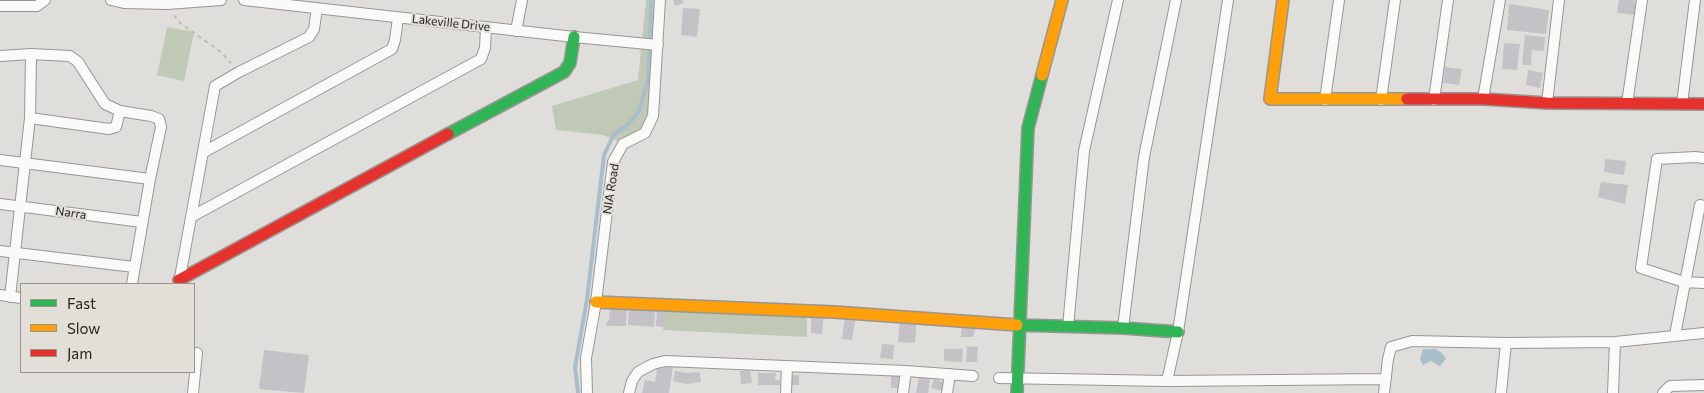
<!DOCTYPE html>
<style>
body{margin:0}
#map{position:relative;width:1704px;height:393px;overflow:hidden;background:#e0deda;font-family:Commissioner,sans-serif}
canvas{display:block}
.legend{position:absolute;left:20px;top:283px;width:175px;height:90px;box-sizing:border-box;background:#e2dfd8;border:1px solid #96948f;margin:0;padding:6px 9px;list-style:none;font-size:15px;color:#242321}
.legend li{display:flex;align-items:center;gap:10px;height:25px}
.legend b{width:25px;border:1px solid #96948f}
</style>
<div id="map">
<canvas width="1704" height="393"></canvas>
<ul class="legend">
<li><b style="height:6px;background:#30b455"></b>Fast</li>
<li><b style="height:6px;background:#ff9f0a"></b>Slow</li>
<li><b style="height:6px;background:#e5322d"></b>Jam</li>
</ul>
</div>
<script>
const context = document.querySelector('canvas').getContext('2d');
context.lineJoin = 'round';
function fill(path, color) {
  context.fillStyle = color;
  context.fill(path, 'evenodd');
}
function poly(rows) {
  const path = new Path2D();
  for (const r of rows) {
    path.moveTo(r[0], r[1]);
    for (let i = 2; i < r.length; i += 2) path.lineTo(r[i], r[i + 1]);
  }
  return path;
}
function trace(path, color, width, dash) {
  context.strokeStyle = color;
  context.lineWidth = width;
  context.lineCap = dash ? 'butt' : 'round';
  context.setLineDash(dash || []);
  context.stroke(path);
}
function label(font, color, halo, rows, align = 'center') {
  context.font = font + ' Commissioner,sans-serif';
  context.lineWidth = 4;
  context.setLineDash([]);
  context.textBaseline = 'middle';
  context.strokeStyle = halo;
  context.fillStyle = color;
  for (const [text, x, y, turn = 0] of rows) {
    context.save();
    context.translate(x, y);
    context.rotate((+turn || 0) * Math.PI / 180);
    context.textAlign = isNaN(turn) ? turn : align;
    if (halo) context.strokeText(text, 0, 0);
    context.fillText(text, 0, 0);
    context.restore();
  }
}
fill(poly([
 [646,0,663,0,650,120,639,134,626,144,603,135,556,130,552,106,638,80],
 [167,27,194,32,184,81,157,75],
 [667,308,807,312,807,337,663,330]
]), '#c0c9b6');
fill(poly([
 [1423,349,1435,349,1442,353,1446,359,1440,366,1431,361,1423,365,1420,359]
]), '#a8becd');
trace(poly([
 [650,39,651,0],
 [578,393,575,367,587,299,604,155,614,134,628,125,639,111,648,80,650,49]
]), '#a8becd', 4);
fill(poly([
 [673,0,682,0,684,3,675,6],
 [1619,0,1635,0,1634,2,1638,3,1635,15,1617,13],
 [1509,4,1549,10,1546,34,1507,30],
 [683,8,700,9,697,37,681,35],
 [1525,35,1545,37,1544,51,1532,50,1531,65,1522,65],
 [1504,43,1520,44,1517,70,1502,69],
 [1445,67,1462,69,1459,85,1443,83],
 [1528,70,1543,73,1540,88,1526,85],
 [1605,159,1626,161,1624,175,1604,172],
 [1601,182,1628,185,1625,204,1598,197],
 [610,304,627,305,626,326,606,326,607,321,609,321],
 [629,306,655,308,654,327,628,325],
 [657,308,667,308,664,327,656,326],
 [811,314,824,315,822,334,811,333],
 [845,316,856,316,852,340,842,339],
 [900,319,917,320,915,343,898,342],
 [962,325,976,325,973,337,961,337],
 [882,344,894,345,893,359,880,358],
 [967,346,978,347,977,362,966,362],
 [944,349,963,349,962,362,944,361],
 [264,350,309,355,304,393,259,389],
 [673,366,669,393,642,393,645,380,655,382,657,369],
 [750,370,752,383,741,384,740,371],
 [675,371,688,373,700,372,701,382,687,384,673,381],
 [758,373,776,373,775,380,780,380,780,385,758,385],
 [891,374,903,375,902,388,891,388],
 [791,375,799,375,799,385,791,385],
 [919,377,930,378,928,393,916,393],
 [934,379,946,383,943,391,931,388]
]), '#c5c2c7');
const street = poly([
 [111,0,124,3,167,4,221,0],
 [244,0,574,37,658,45],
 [0,6,37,6,45,0],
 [516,31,522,0],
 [0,56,31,54,70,56,78,62,105,104,120,111,151,116,159,119,161,127,150,179,132,284],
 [1483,99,1500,0],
 [1325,100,1339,0],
 [1381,100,1395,0],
 [1434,100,1448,0],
 [1547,103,1559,0],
 [1627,104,1642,0],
 [1682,104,1695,0],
 [30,118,109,129,116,127,120,111],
 [204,152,392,49,395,40,398,18],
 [1704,158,1695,157,1657,159,1641,268,1684,282,1704,283],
 [0,160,150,179],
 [0,204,142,222],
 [191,217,481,59,485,48,486,27],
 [0,251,134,267],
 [179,283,215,86,239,72,309,37,314,29,317,8],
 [0,295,21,298],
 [10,297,30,118,31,54],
 [1068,327,1084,151,1118,0],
 [1123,328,1144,157,1176,0],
 [1675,335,1700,205,1704,206],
 [999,378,1167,381,1386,379],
 [1167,381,1178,332,1228,0],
 [193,393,197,353],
 [587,393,586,358,596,302,613,162,623,144,645,133,653,116,660,0],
 [629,393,632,381,638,372,653,364,665,361,906,371,973,376],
 [786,393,787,366],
 [903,393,906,371],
 [947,393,950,374],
 [1384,393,1388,359,1391,347,1412,341,1506,343,1615,342,1704,333],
 [1501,393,1506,343],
 [1613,393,1615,342],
 [1663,393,1670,386,1704,385]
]);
const fast = poly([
 [448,134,564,72,570,63,574,37],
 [1017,325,1123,328,1178,332],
 [1017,393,1028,128,1042,75]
]);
const slow = poly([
 [1283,0,1270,99,1407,99],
 [1042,75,1062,0],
 [596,302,834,312,1017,325]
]);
const jam = poly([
 [1407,99,1483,99,1547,103,1704,104],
 [179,280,448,134]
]);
trace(street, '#989694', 12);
trace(fast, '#989694', 14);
trace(slow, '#989694', 14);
trace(jam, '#989694', 14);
trace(poly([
 [174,15,180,23,221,52,231,63]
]), '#bebebc', 2, [4, 4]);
trace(street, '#fafaf9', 10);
trace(fast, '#30b455', 11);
trace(slow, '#ff9f0a', 11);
trace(jam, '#e5322d', 11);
label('12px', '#242321', '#e2dfd8', [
 ["Lakeville Drive",451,23,6],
 ["NIA Road",611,189,-81],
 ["Narra",71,213,8]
]);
</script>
